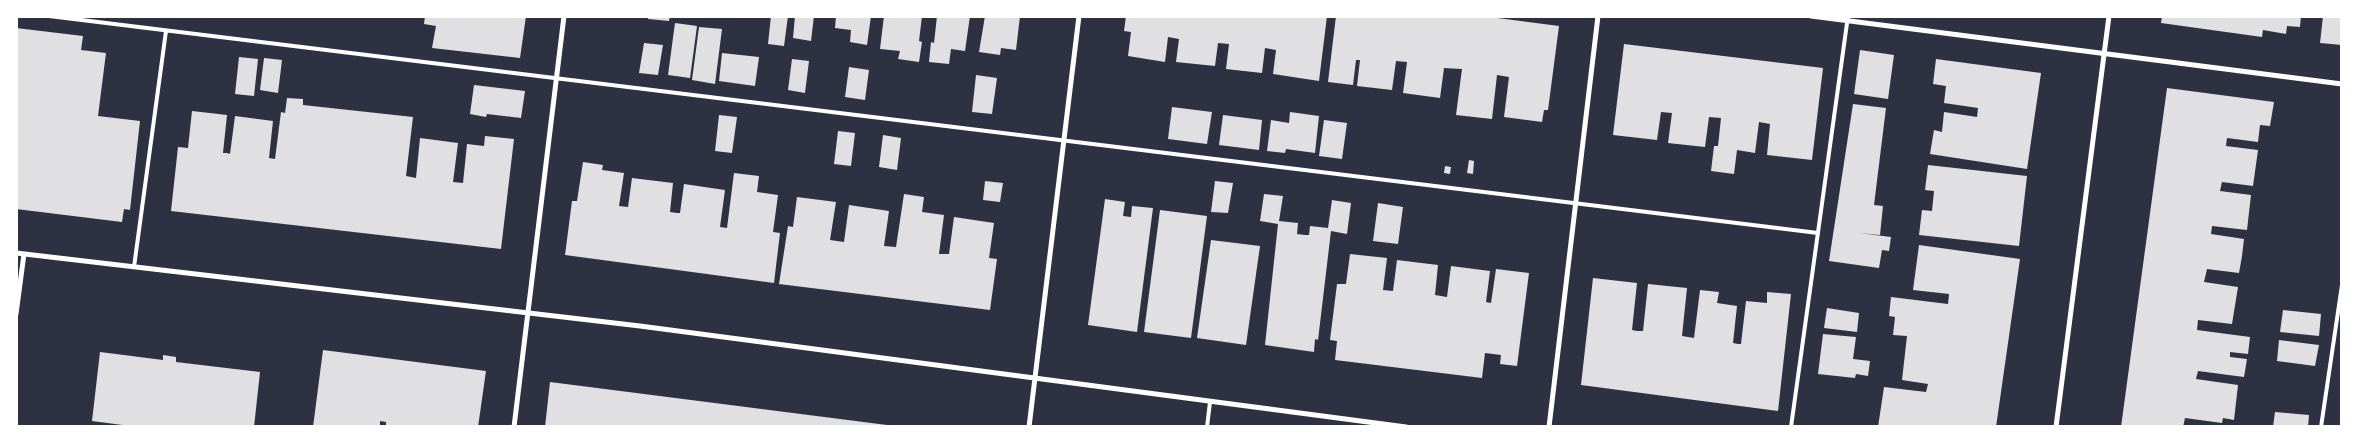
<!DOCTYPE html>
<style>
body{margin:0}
#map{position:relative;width:2358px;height:443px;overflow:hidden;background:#2d3142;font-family:"Alegreya Sans",sans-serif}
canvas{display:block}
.frame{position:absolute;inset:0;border:18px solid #fff;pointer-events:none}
</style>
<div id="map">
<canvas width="2358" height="443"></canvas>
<div class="frame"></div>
</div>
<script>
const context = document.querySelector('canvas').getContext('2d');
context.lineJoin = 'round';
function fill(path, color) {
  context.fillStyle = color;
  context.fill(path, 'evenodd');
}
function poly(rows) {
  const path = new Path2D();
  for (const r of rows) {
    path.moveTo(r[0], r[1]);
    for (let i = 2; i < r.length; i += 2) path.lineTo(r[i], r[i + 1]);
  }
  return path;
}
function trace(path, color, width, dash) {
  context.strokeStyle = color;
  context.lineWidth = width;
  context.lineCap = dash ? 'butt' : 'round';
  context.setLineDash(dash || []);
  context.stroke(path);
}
fill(poly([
 [425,16,526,16,520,58,432,48,436,26,424,24],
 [648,16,670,16,669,21,648,19],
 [771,16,788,16,784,46,768,44],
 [795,16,814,16,811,41,793,38],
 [836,16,871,16,867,45,850,42,851,30,835,28],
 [884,16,922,16,919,41,922,42,919,62,898,59,900,51,880,49],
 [937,16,970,16,965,51,951,49,949,64,929,62,931,42,934,43],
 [985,16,1020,16,1016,50,1001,48,1000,55,979,52],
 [1126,16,1327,16,1319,81,1273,74,1276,50,1265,48,1262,73,1226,69,1229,44,1218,43,1215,66,1176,62,1179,39,1168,37,1165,62,1128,56,1131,32,1124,31],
 [1336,16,1482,16,1559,26,1548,110,1544,110,1542,122,1504,117,1509,77,1497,75,1492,119,1456,115,1462,69,1444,68,1440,98,1403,93,1407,62,1396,61,1392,90,1357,86,1360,60,1356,60,1353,85,1328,82],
 [2162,16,2301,16,2300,27,2287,26,2286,34,2263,30,2262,37,2161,23],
 [2323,16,2342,16,2342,45,2320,43],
 [675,23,697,26,690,78,668,75],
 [699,27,722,29,715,84,692,80],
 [16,28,83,36,81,50,106,53,98,116,140,121,130,210,124,209,122,222,16,209],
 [644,43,663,45,658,75,639,73],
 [1624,44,1823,68,1812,160,1767,155,1770,124,1759,122,1755,153,1737,150,1734,174,1711,171,1714,146,1718,146,1721,118,1709,117,1705,147,1668,143,1672,113,1661,112,1657,140,1613,135],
 [1860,50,1894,55,1888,99,1854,94],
 [722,53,759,57,755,86,719,81],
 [239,57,258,59,254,96,235,94],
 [264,58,282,60,278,93,260,90],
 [792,59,809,61,805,93,788,90],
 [1936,59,2041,73,2027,169,1930,154,1934,130,1942,132,1944,112,1977,117,1978,108,1944,103,1946,86,1933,84],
 [849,67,869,70,865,100,845,97],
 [976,75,997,78,992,114,972,112],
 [474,85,525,91,521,118,487,114,486,117,470,114],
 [2167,88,2274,102,2270,126,2260,125,2258,142,2227,138,2226,146,2258,150,2253,186,2222,182,2220,191,2251,195,2247,230,2212,226,2211,234,2244,239,2242,256,2239,273,2207,269,2204,282,2238,287,2232,324,2198,320,2197,330,2250,337,2248,354,2230,352,2230,357,2247,359,2244,377,2198,371,2196,379,2238,385,2234,420,2223,418,2222,423,2185,418,2183,427,2121,427],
 [287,98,303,99,303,105,413,117,406,176,416,178,420,138,458,143,453,182,463,183,467,144,484,146,485,136,514,139,501,249,171,211,178,147,188,148,192,111,227,115,223,153,227,153,230,154,235,116,273,121,269,158,275,159,281,112,285,113],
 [1853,104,1886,108,1874,205,1883,206,1880,235,1859,233,1891,237,1889,251,1882,250,1879,268,1829,261],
 [1172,107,1212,112,1207,144,1168,139],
 [1290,112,1319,116,1315,153,1286,149,1285,153,1267,151,1271,120,1289,123],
 [719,115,737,117,732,153,715,151],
 [1223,115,1262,120,1259,150,1219,145],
 [1324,120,1347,123,1342,159,1319,156],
 [838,131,855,133,851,166,834,164],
 [883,135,901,138,897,170,879,167],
 [1469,160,1474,161,1473,174,1467,173],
 [583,162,603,165,602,170,624,173,619,206,628,207,632,178,673,183,670,212,677,213,680,213,684,184,725,190,720,227,727,228,734,173,759,176,757,192,778,195,773,232,780,233,774,283,565,255,572,201,577,201],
 [1928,165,2027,176,2019,246,1919,235,1922,210,1932,211,1934,191,1925,190],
 [1445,166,1451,167,1450,174,1444,173],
 [985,181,1003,183,1000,202,983,200],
 [1215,181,1233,183,1228,213,1211,212],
 [904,194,924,197,922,212,944,215,939,254,949,254,954,217,994,223,989,258,997,259,990,310,779,284,788,226,793,227,797,197,836,202,830,240,844,242,849,205,889,211,884,246,896,247],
 [1264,194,1283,196,1279,221,1298,223,1297,234,1305,235,1309,235,1310,226,1328,228,1332,200,1351,203,1347,234,1331,231,1318,340,1315,339,1314,352,1265,345,1278,224,1260,221],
 [1105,199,1125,202,1123,216,1131,217,1132,206,1153,208,1137,332,1088,325],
 [1378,203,1403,207,1398,244,1373,241],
 [1160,210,1207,216,1191,338,1144,332],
 [1211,240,1260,246,1246,345,1197,338],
 [1919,245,2020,259,1996,427,1878,427,1884,387,1926,392,1928,384,1902,380,1907,336,1893,335,1895,317,1889,316,1891,297,1948,304,1949,294,1913,290],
 [1350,254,1387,258,1383,290,1393,291,1397,260,1438,265,1435,295,1447,297,1451,266,1490,271,1486,302,1491,303,1496,269,1529,273,1517,366,1500,364,1501,355,1485,353,1482,378,1335,360,1337,341,1330,340,1337,284,1346,284],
 [1593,278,1637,283,1632,330,1637,331,1643,331,1648,284,1687,288,1682,336,1694,338,1700,290,1719,292,1717,303,1737,306,1733,343,1738,344,1741,344,1746,301,1767,303,1767,292,1791,294,1778,411,1581,385],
 [1827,308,1859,313,1857,332,1824,328],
 [2283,310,2321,314,2319,336,2280,332],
 [1823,334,1856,337,1853,359,1870,361,1868,376,1856,374,1855,378,1818,374],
 [2279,340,2319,345,2315,366,2277,361],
 [323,350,486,371,478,427,386,427,386,422,380,421,380,427,313,427],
 [100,352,163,360,163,355,176,357,176,362,260,372,254,427,138,427,92,421],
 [550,382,887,425,886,427,545,427],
 [2275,412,2309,415,2308,427,2273,427]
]), '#e0e0e3');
trace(poly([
 [49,16,1818,233],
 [134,267,166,31],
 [1207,427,1210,402],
 [1791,427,1848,16],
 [2321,427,2342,285]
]), '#fff', 4);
trace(poly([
 [1811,16,2342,84],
 [16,253,640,326,1406,427],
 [16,314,24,254],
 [514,427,564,16],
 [1029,427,1079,16],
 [1549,427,1598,16],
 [2056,427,2109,16]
]), '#fff', 5);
</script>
